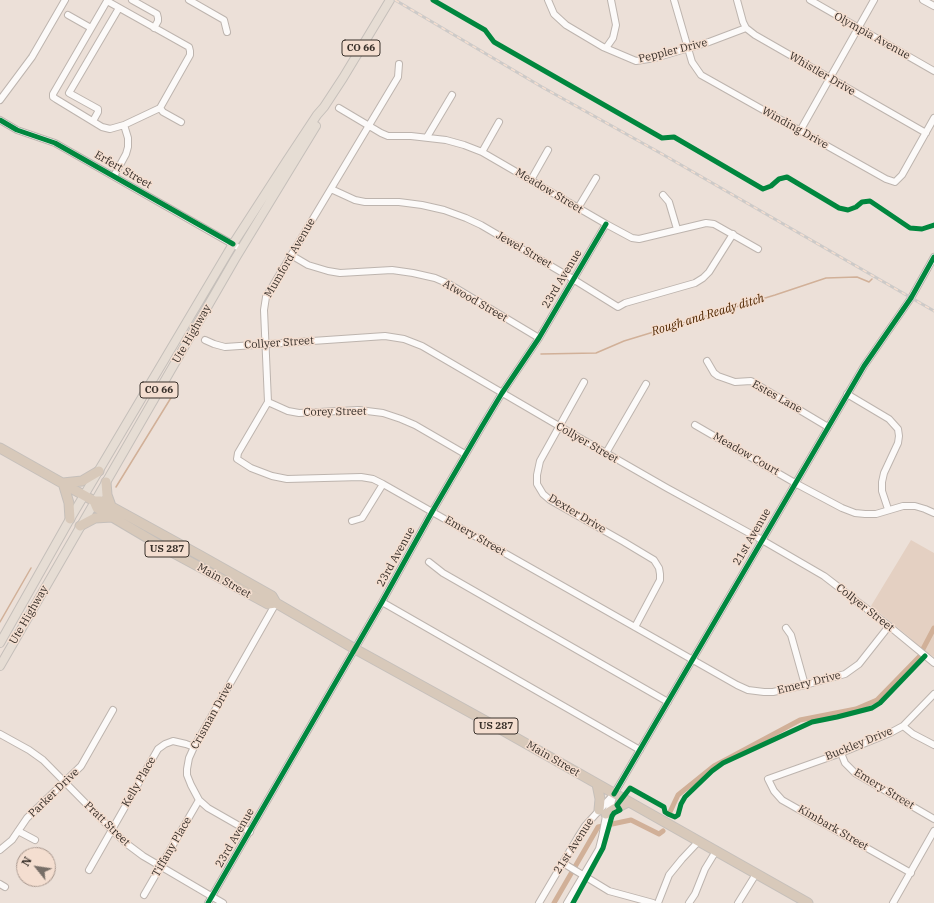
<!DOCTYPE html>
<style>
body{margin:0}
#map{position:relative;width:934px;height:903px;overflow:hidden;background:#ece0d8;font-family:"IBM Plex Serif",serif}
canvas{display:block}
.north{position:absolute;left:16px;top:847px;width:40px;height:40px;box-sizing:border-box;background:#f4ded0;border:1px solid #a9988e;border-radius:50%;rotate:300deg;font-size:11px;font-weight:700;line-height:16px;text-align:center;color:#38302a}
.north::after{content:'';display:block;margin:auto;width:14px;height:18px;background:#776e67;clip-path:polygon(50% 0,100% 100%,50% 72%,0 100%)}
</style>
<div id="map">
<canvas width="934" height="903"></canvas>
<div class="north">N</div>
</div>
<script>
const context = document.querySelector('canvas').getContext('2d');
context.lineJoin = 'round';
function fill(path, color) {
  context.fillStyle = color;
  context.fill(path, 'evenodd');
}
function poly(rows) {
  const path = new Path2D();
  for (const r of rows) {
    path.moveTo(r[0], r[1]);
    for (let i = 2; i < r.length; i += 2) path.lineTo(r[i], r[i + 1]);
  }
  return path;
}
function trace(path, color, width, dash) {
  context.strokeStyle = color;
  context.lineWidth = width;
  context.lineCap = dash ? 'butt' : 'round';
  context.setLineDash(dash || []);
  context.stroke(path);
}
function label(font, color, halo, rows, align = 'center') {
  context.font = font + ' "IBM Plex Serif",serif';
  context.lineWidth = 3;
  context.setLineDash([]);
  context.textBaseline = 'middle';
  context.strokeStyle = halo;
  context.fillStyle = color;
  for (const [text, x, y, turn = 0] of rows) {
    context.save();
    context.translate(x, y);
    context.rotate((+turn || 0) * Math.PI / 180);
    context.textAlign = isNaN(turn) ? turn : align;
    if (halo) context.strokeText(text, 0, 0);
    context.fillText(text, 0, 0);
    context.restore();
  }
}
fill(poly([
 [911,540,934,553,934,657,921,649,909,637,871,606]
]), '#e4d0c2');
trace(poly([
 [541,354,596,353,624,341,775,295,826,278,857,277,869,282,872,279],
 [116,487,177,388],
 [0,622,31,568]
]), '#d1b098', 1.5);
trace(poly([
 [923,649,934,628],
 [669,814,678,795,714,766,800,720,856,709,877,700,919,657],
 [554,903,598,827,631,820,659,834,663,831]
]), '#d1b098', 5);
const minor = poly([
 [132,0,157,14,158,18,158,21,154,28],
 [189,0,224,20,227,32],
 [548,0,554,14,566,25,603,47,636,61,655,58,709,42,746,28],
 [674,0,692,62,701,75,886,179,895,182,902,175,934,118],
 [737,0,743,22,746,28,755,35,926,133],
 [810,0,934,71],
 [923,0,934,6],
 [68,15,91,28],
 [606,48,613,38,616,25,611,0],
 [399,64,398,77,266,297,264,310,268,402,238,453,237,459,251,468,272,476,287,479,361,477,373,479,383,484,737,685,748,690,764,692,773,692,805,685,845,674,859,664,889,626],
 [0,100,32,57,65,0],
 [160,108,163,112,181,122],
 [339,108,381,133,388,136,411,136,446,140,464,145,482,152,606,224,632,238,639,239,706,223,714,224,758,249],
 [0,120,17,130,55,143,241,249],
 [93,121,98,112,98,109,69,93,119,8],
 [800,131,874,0],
 [427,137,452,95],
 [482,152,499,122],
 [114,176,126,154,128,147,128,138,124,125,160,108,190,55,190,51,189,47,107,1,53,94,53,97,56,99,102,127,110,129,124,125],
 [531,180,548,150],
 [331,189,355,200,365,202,399,202,422,205,444,210,466,218,481,225,568,276,618,307,625,303,695,283,703,278,709,272,733,234],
 [663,195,669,202,677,229],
 [578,208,596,178],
 [291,255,308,265,328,271,340,273,392,270,413,273,435,278,449,284,539,338],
 [205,340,214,344,225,347,385,336,404,339,422,346,559,426,667,488,762,540,824,576,889,626,934,663],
 [707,361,714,373,718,376,735,382,751,381,828,427],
 [584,382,540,461,537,475,537,484,543,494,550,500,624,542,654,560,659,568,660,574,660,580,635,627],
 [847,394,889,419,898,429,899,436,898,443,884,473,882,482,882,491,888,509],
 [268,402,288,411,299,413,359,410,383,413,401,419,415,425,465,454],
 [695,425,795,483,842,508,855,513,865,514,876,514,903,506,915,506,925,509,934,513],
 [606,453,646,384],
 [352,521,362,518,383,484],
 [429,562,443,573,668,702],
 [382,602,640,750],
 [786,628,791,635,805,685],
 [903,726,913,734,934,745],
 [0,734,29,750,43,760,112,830,127,844,143,856,223,903],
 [841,753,845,763,855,773,934,819],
 [18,831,35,840],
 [250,832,208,808,199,800,191,785,187,775,187,769,189,758,194,747,276,603],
 [0,850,12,840,27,818,81,766,113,710],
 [563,863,609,891,653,903],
 [89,870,158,749,165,744,173,741,186,744,194,747],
 [911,873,782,800,774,791,768,779,841,753,890,733,903,726,934,694],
 [0,884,5,887],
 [144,895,199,800],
 [208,903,382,602,432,512,481,428,502,393,539,338,606,224],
 [539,903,578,837,585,826,614,794],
 [567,903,599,849,602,837,606,816,611,804,614,794,864,366,911,298,934,257],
 [658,903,669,875,682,859,698,842],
 [689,903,695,894,705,869,716,851],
 [738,903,756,874],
 [893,903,934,831]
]);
const major = poly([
 [0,643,70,519,233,244,286,162,317,115,324,107,343,78,390,0],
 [0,666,235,259,316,126]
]);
const highway = poly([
 [0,448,94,501,101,501,201,556,272,596,276,603,355,649,502,730,808,903],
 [106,482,107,495,111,506],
 [63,483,82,481,99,471],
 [63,483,69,503,70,519],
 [94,501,97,508,168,550,268,604,276,603],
 [80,526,95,518,112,517],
 [597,784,600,799,599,810],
 [606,814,614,809,628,802]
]);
trace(minor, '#bdb4ae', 8);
trace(major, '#c5bfba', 10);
trace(highway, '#c5bfba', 11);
trace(minor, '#fcfaf9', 6);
trace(major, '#e6ddd4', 8);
trace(highway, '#d8c9ba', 9);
const rail = poly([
 [395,0,542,87,662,154,934,311]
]);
trace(rail, '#cdcac8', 3);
trace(rail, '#f4ded0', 1.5, [4.5]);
trace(poly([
 [433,0,485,30,494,42,662,138,674,137,763,189,771,186,779,179,787,177,839,208,848,210,856,207,862,202,870,201,910,228,922,229,934,225],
 [0,120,17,130,55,143,233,244],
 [614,794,864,366,911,298,934,257],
 [208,903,382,602,432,512,481,428,502,393,539,338,606,224],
 [573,903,603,848,612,816,614,813,620,810,617,805,630,788,664,807,665,812,668,814,675,817,678,815,681,804,685,797,712,771,723,763,812,722,837,717,872,708,880,703,925,656]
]), '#00873e', 5);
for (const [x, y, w] of [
 [361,48,38],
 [159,390,38],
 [167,549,44],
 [496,726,44]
]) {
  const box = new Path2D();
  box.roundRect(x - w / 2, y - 8, w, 16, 3);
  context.fillStyle = '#f4ded0';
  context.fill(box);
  trace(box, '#38302a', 1);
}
label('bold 10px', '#38302a', null, [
 ["CO 66",361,48],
 ["CO 66",159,390],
 ["US 287",167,549],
 ["US 287",496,726]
]);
label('11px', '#38302a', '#f4ded0', [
 ["Olympia Avenue",872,36,29],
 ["Peppler Drive",673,51,-14],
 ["Whistler Drive",822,74,30],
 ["Winding Drive",795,128,29],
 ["Erfert Street",123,170,30],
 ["Meadow Street",549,191,31],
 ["Jewel Street",524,250,30],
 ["Mumford Avenue",290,258,-60],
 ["23rd Avenue",562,279,-59],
 ["Atwood Street",475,301,30],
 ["Ute Highway",192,334,-60],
 ["Collyer Street",279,343,-4],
 ["Estes Lane",777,397,29],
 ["Corey Street",335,412,-1],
 ["Collyer Street",587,443,30],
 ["Meadow Court",746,454,30],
 ["Dexter Drive",577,514,31],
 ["Emery Street",475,536,30],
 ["21st Avenue",752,537,-60],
 ["23rd Avenue",396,557,-61],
 ["Main Street",224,581,29],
 ["Collyer Street",865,608,38],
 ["Ute Highway",29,615,-60],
 ["Emery Drive",809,683,-14],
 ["Crisman Drive",212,716,-61],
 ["Buckley Drive",859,744,-22],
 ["Main Street",553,759,30],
 ["Kelly Place",139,782,-60],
 ["Emery Street",884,789,31],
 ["Parker Drive",54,793,-44],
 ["Pratt Street",107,824,44],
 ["Kimbark Street",833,828,30],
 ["23rd Avenue",235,838,-60],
 ["21st Avenue",574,846,-57],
 ["Tiffany Place",172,847,-60]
]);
label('italic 12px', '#512802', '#f4ded0', [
 ["Rough and Ready ditch",708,315,-17]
]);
</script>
